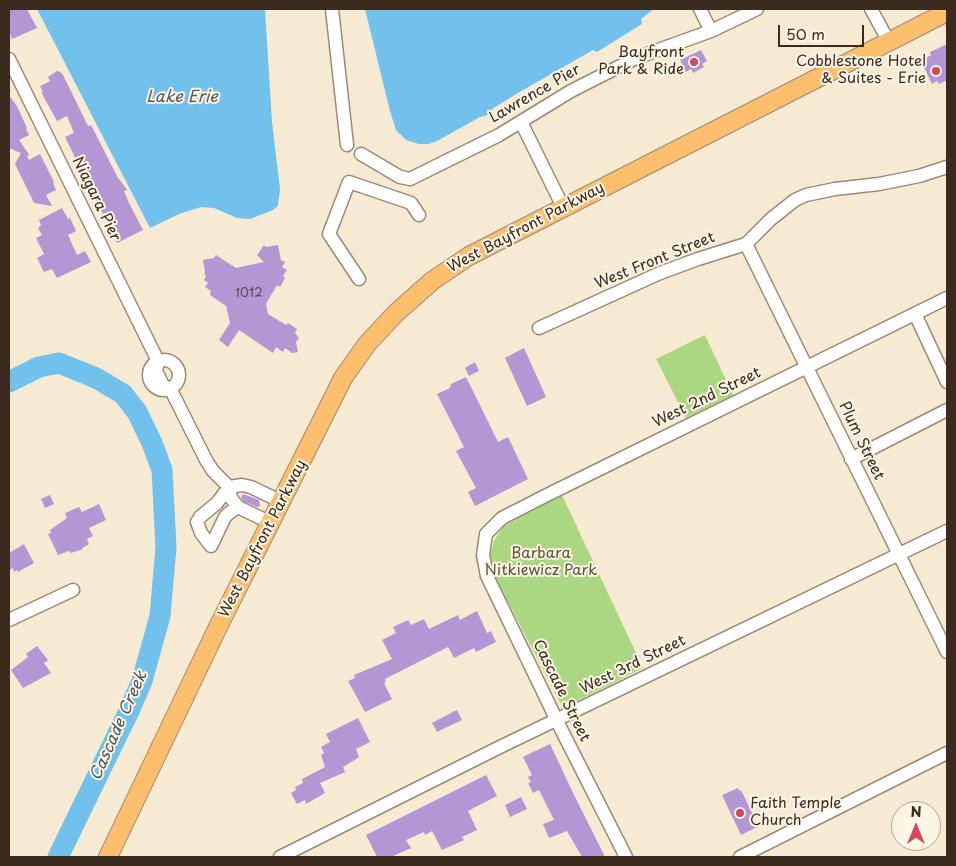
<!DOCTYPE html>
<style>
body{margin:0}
#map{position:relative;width:956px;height:866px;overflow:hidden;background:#f7ead3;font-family:"Playpen Sans",sans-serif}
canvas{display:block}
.frame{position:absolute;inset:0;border:10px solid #3b2a1e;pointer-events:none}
.north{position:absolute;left:891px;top:801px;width:50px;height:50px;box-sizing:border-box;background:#fcf5e5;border:1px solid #afa495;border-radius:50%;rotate:0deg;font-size:14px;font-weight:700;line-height:20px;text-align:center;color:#3b2a1e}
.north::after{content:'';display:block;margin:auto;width:18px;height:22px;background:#d1495b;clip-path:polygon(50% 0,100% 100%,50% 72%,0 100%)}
.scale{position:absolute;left:778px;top:25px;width:86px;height:22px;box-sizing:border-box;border:2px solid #3b2a1e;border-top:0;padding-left:6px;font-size:15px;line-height:18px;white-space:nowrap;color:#3b2a1e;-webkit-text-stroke:4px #fcf5e5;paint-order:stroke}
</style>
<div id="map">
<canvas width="956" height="866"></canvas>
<div class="frame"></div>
<div class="north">N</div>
<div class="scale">50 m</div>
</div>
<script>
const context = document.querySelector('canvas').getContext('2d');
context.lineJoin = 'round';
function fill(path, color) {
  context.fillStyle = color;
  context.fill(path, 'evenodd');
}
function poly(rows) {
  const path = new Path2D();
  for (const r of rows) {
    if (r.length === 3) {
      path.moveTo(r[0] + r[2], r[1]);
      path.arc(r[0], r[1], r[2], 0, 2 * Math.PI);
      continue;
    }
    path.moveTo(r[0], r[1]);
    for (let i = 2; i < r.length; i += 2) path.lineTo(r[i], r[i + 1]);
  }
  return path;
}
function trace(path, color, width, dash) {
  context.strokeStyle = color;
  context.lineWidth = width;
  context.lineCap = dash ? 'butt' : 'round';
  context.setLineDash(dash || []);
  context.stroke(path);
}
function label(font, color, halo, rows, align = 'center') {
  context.font = font + ' "Playpen Sans",sans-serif';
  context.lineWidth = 4;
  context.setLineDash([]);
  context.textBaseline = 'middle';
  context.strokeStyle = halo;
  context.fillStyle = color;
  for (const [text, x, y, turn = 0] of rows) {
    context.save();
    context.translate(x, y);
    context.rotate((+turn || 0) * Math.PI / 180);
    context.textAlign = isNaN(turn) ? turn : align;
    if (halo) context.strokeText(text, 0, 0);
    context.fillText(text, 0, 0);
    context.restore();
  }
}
fill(poly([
 [705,335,733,395,686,418,656,359],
 [562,495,643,668,563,708,492,571,490,557,494,540,504,526]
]), '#acd782');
fill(poly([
 [37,9,265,9,272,122,280,189,278,206,273,210,250,219,237,218,214,208,201,207,179,214,150,228],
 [365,9,654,9,641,19,642,24,597,52,593,50,518,93,492,109,488,115,480,117,437,141,429,144,419,144,406,140,396,130,390,111]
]), '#72c0ec');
trace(poly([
 [9,382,39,367,59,363,96,378,123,394,137,412,152,443,162,470,166,547,160,616,142,681,129,711,58,857]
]), '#72c0ec', 21);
fill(poly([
 [9,9,27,9,37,28,12,39,9,31],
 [947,44,947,80,939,84,937,81,932,84,921,61,931,55,930,52],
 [701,50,707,61,702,64,704,67,693,73,691,69,686,72,680,60],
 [57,71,62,73,88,126,91,125,119,180,120,180,127,190,124,191,129,203,143,230,117,243,65,137,74,133,67,116,57,121,41,92,43,92,40,86,50,81,48,77],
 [9,95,17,106,27,128,26,129,29,135,19,140,30,156,27,155,29,160,40,154,54,182,53,183,56,190,46,195,52,206,34,203,15,164,21,153,9,148],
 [62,208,68,219,70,218,76,231,68,235,77,255,85,251,91,262,57,278,52,269,44,272,37,258,44,254,36,238,42,235,38,228,41,225,39,220],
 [264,245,266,247,278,245,281,260,285,262,282,267,287,270,283,276,285,278,280,287,277,285,266,304,268,314,286,325,288,323,297,329,295,333,299,338,296,342,298,352,292,353,285,348,283,352,276,347,273,353,239,330,228,347,219,340,230,323,226,306,210,295,211,291,205,287,208,283,204,280,206,276,204,274,205,272,203,260,214,258,216,255,236,268,264,262,257,255],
 [524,348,546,397,527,406,505,358],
 [475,362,479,371,469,376,465,368],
 [466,377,498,442,508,437,528,479,475,506,468,492,476,488,456,451,464,447,437,394,450,388,451,384],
 [243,494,259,500,260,506,257,507,243,501,241,498],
 [50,495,54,504,45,508,41,499],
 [99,504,106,520,89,528,93,536,87,539,89,544,82,548,83,549,71,553,69,551,58,555,48,534,51,533,50,530,67,518,65,513,79,507,82,512],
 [24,544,34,563,18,572,17,570,14,572,13,568,9,570,9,553],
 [477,611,487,633,491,631,496,642,476,652,474,648,454,658,448,647,385,679,386,682,384,683,392,699,365,712,348,681,355,678,354,675,392,659,382,640,396,633,393,627,408,620,411,625,424,619,429,629,458,615,460,620],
 [37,646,48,660,44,663,51,673,23,688,11,670,28,657,26,654],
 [457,710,462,720,437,732,432,723],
 [358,718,370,742,356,749,359,757,343,767,345,772,320,783,325,793,306,804,305,800,297,804,291,793,296,790,295,787,303,783,302,779,325,767,321,755,324,753,321,747,330,742,326,734],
 [550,744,574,795,605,857,582,857,567,831,549,838,543,824,554,820,539,790,533,793,528,783,531,782,528,777,532,775,523,757],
 [486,775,497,796,468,811,477,830,462,837,464,840,442,850,432,831,425,835,424,832,406,840,411,848,391,857,377,857,366,835],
 [738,788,739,791,741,790,753,815,751,816,757,827,741,835,722,795],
 [521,797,527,809,510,817,505,805]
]), '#b496d5');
const minor = poly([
 [332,9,347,145],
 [700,9,711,31],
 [871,9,889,42],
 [9,59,154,353,158,362,156,371,163,385,171,390,206,460,213,471,229,487,231,498,238,507,271,523],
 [521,122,563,207],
 [361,154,400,177,410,179,499,135,571,91,636,58,711,31,757,9],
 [746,244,947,652],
 [359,279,329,234,349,182,411,203,419,215],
 [915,314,947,382],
 [539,328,660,273,698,259,746,244,771,219,795,200,806,195,835,189,879,184,919,176,947,167],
 [164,375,15],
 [851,459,947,410],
 [229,487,217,503,200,517,197,522,201,533,211,546,225,517,229,513,238,507],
 [229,487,242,485,251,487,282,502],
 [9,620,73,590],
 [280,857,502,746,947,531],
 [626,857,562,731,487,576,483,555,486,534,502,518,549,494,947,298],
 [740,857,947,753]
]);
const highway = poly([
 [108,857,218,627,343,378,367,344,396,313,432,281,469,256,947,12]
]);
trace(minor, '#998a78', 15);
trace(highway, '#998a78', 20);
trace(minor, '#fff', 12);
trace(highway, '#fabe6d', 18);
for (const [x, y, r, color] of [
 [694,62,5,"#d1495b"],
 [936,71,5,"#d1495b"],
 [740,813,5,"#d1495b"]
]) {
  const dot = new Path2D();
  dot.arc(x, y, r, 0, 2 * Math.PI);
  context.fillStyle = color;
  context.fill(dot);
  trace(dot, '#fcf5e5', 2);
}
label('12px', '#59454c', null, [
 ["1012",249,294]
]);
label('15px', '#3b2a1e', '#fcf5e5', [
 ["Bayfront",684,53],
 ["Park & Ride",684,70],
 ["Cobblestone Hotel",926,62],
 ["& Suites - Erie",926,79],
 ["Faith Temple",750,804,"left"],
 ["Church",750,821,"left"]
], 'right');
label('15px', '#3b2a1e', '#fcf5e5', [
 ["Lawrence Pier",535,94,-30],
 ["Niagara Pier",96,199,64],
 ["West Bayfront Parkway",526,228,-28],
 ["West Front Street",655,261,-22],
 ["West 2nd Street",707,398,-26],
 ["Plum Street",861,441,64],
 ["West Bayfront Parkway",263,539,-63],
 ["West 3rd Street",633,665,-26],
 ["Cascade Street",561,691,64]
]);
label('15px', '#575537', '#fcf5e5', [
 ["Barbara",541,554],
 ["Nitkiewicz Park",541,571]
]);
label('italic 16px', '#4c575c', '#fcf5e5', [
 ["Lake Erie",182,98],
 ["Cascade Creek",119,726,-66]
]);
</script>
